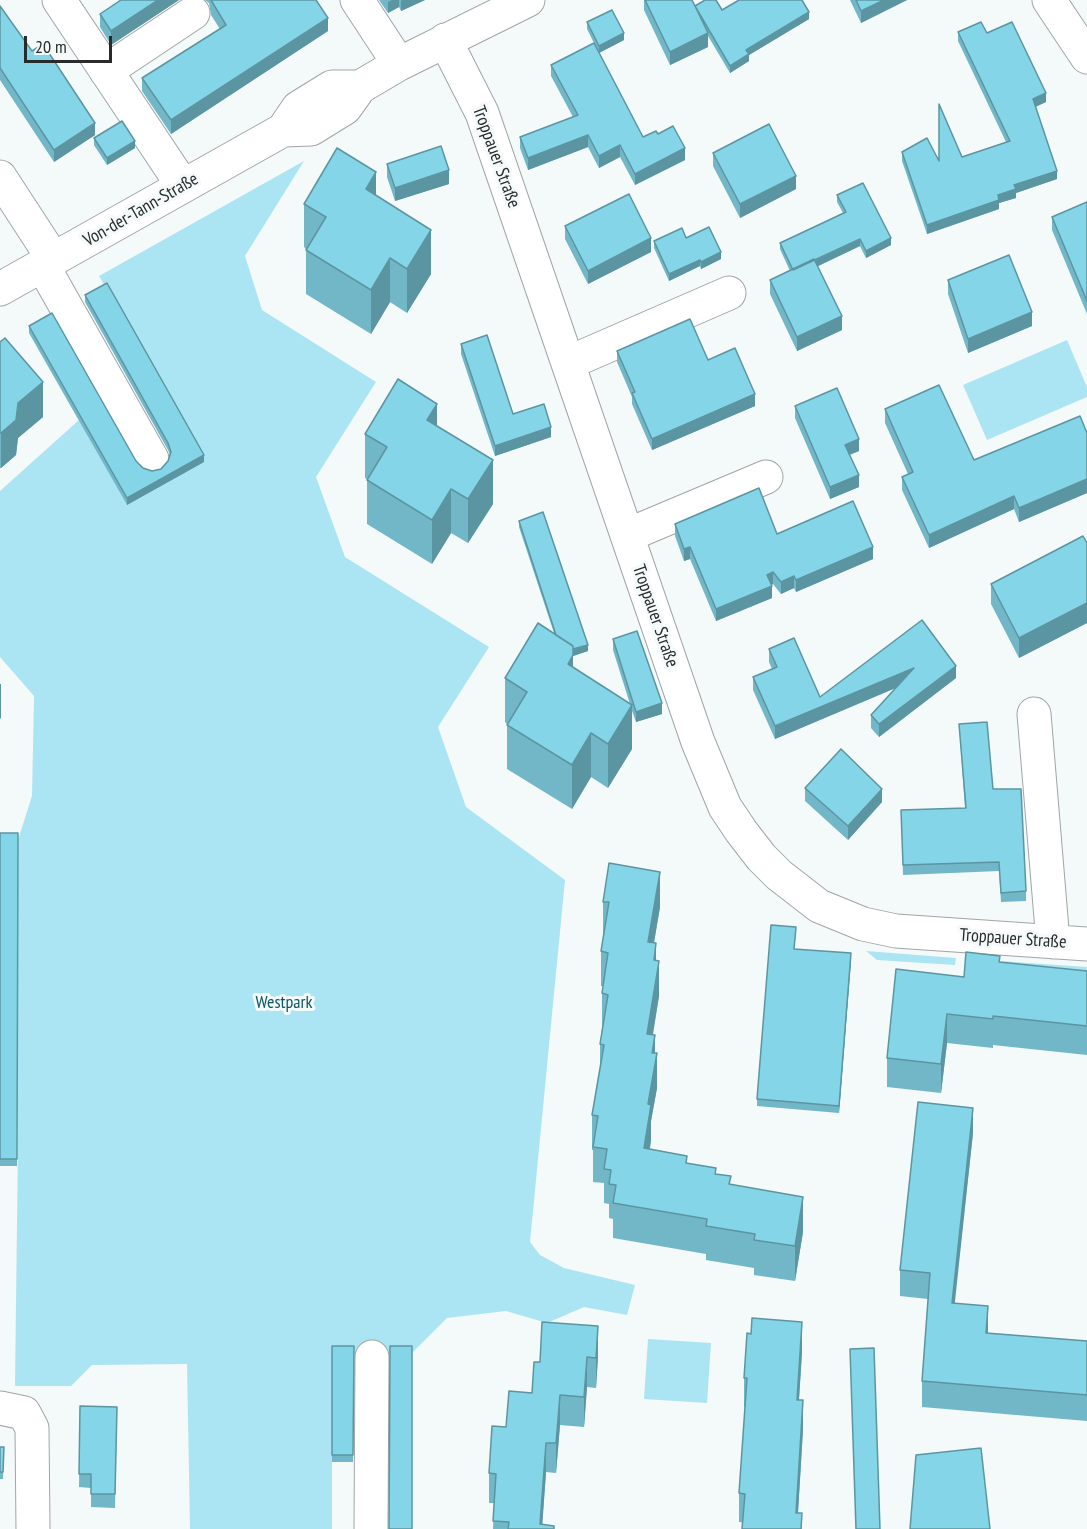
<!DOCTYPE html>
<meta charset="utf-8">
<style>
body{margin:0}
#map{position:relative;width:1087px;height:1529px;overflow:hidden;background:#f4f9fa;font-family:"PT Sans Narrow",sans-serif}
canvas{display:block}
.scale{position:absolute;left:24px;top:36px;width:88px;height:27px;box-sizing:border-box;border:3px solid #292b2b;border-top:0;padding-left:8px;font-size:18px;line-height:21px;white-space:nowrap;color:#292b2b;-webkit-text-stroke:4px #f4f9fa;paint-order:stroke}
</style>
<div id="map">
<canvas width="1087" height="1529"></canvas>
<div class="scale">20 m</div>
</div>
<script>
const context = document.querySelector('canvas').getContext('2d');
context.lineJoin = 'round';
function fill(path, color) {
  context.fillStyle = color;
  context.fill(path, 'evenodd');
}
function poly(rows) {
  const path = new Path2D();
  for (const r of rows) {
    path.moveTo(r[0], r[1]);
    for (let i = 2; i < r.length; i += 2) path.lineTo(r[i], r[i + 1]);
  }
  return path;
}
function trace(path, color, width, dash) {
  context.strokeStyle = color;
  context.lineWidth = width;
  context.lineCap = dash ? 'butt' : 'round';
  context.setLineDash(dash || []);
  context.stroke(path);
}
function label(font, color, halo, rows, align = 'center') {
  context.font = font + ' "PT Sans Narrow",sans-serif';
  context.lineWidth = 6;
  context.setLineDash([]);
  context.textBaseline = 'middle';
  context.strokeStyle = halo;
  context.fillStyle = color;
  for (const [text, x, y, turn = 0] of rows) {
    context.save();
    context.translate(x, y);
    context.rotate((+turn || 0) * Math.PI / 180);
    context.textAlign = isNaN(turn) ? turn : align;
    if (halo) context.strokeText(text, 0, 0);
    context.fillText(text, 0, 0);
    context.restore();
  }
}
fill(poly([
 [304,161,245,256,262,310,376,382,316,477,345,557,489,647,438,727,466,807,565,880,530,1242,540,1255,564,1268,635,1285,627,1315,584,1307,547,1323,506,1311,447,1318,412,1353,332,1353,332,1529,190,1529,187,1364,92,1365,71,1386,15,1386,18,1141,18,840,32,796,34,696,0,657,0,491,79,420,127,505,204,462,99,276],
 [1067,340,1087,387,1087,397,987,440,963,385],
 [866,951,956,958,955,965,877,960],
 [1000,961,1087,967,1087,975,1000,968],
 [648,1339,711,1343,707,1403,644,1399]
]), '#abe5f3');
const minor = poly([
 [59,0,183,186],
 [357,0,399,64],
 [1049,0,1087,57],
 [445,40,482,113,698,742,725,807,741,831,761,857,779,875,819,906,863,924,896,931,1087,944],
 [106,71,193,13],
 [283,130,311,129,345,108,360,87,399,64,528,0],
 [0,177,54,260],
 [43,266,152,459],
 [0,289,283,130,298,108,332,87,360,87],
 [568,363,729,293],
 [628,535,766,477],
 [1034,714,1053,942],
 [0,1408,24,1413,32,1428,33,1529],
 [371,1529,372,1357]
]);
trace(minor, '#a1a5a6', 35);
trace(minor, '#fff', 33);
fill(poly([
 [121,0,179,0,111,45,100,27,100,14],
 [205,0,316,0,328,31,171,134,142,91,142,78,220,29,211,15,209,3],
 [379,0,425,0,401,11,399,7,388,13],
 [644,0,692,0,695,6,722,10,809,19,749,55,749,61,730,73,708,36,708,47,670,65,644,10],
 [850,0,907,0,861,23],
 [0,6,32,51,95,135,54,162,0,80],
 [587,22,624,40,599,53,587,29],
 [958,32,987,33,1046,102,1035,107,1057,179,1016,193,1016,198,999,203,999,209,927,234,902,161,902,152,939,161,962,157,1006,142,958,41],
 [551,65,643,137,658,134,685,160,635,185,620,157,599,168,588,147,528,170,520,148,520,137,573,117,551,76],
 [94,138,135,148,107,165,94,145],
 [713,153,796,189,740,218,713,166],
 [387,164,449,184,395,201,387,177],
 [837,195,891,245,866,258,860,246,818,266,842,330,797,351,770,294,770,280,790,271,780,249,780,243,843,213,837,202],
 [376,196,431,274,407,313,390,302,371,334,306,294,306,249,304,247,304,204],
 [1087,202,1087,314,1052,230,1052,217],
 [565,226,651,252,588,284,565,239],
 [654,241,721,259,701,269,700,266,669,281,654,248],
 [948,280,1032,326,968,353,948,294],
 [85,295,204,462,127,505,29,333,29,326,136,461,143,468,152,471,161,469,168,461,170,455,168,450,85,302],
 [0,342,43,417,18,438,16,455,1,468,0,468],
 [461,344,513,414,551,437,495,456,461,354],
 [617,351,708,360,755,406,652,450,632,404,632,397,617,362],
 [795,406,859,451,850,455,859,487,830,499,795,418],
 [885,409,974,460,1087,433,1087,493,1019,522,1014,509,929,548,902,490,902,477,908,474,885,423],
 [437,426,493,504,468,543,451,533,432,564,367,524,367,479,365,478,365,434],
 [519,521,588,651,573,656,573,668,630,704,613,650,613,639,662,714,636,722,632,711,632,749,608,788,591,777,572,809,507,769,507,724,505,722,505,678,554,633,519,527],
 [675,524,777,534,873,559,796,592,794,588,781,594,773,584,771,585,772,598,716,621,690,559,684,561,675,536],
 [1087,543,1087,623,1019,658,991,604,991,584],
 [769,649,820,697,956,678,879,737,871,728,871,715,896,688,775,739,753,690,753,677,772,669,769,662],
 [959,724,993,789,1026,891,1026,901,1001,902,999,871,903,875,901,810,965,808],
 [805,788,882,802,848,840,805,801],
 [0,833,18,833,17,1166,0,1166],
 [603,902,660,907,654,943,659,996,653,1035,657,1088,651,1121,651,1140,650,1149,716,1174,731,1185,803,1232,795,1281,754,1275,754,1268,706,1260,706,1254,613,1238,613,1219,609,1218,609,1204,604,1203,604,1183,593,1182,593,1150,592,1150,592,1115,600,1071,600,1044,602,1028,602,993,603,986,601,986,601,951,603,936],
 [796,934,794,949,851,960,839,1113,757,1106,757,1099],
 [1000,962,1087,971,1087,1055,993,1045,993,1048,947,1043,941,1093,887,1087,887,1058,964,977],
 [973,1133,954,1303,988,1333,1087,1341,1087,1421,922,1407,922,1381,928,1299,900,1296,900,1270],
 [332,1346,354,1346,353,1462,332,1462],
 [802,1352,799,1400,803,1429,798,1513,802,1529,739,1522,739,1493,745,1407,744,1407,744,1378],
 [598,1356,596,1388,587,1387,584,1427,560,1425,556,1473,546,1472,542,1525,554,1529,493,1529,494,1503,489,1503,489,1473,506,1427,532,1393,540,1362],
 [80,1406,117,1407,115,1508,91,1507,91,1488,79,1487],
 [0,1447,4,1447,3,1479,0,1479]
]), '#72b7c7');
fill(poly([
 [158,0,179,0,111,45,111,31],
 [392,0,399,0,399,7,388,13,388,2],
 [402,0,425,0,401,11,401,1],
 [884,0,907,0,861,23,861,11],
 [809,12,809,19,749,55,749,61,730,73,730,66,746,50],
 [328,18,328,31,171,134,171,120],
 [624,33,624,40,599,53,599,46],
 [708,33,708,47,670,65,670,52],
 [1046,93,1046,102,1033,108,1033,99],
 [95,123,95,135,54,162,54,150],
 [588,135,588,147,528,170,528,158],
 [135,141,135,148,107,165,107,158],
 [620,145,620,157,599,168,599,156],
 [685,148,685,160,635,185,635,174],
 [449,170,449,184,395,201,395,188],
 [1057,171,1057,179,1016,193,1016,198,999,203,999,209,927,234,927,225,998,195,1014,185],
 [376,172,376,216,366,189],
 [796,176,796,189,740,218,740,204],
 [431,230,431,274,407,313,407,269],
 [651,238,651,252,588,284,588,271],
 [891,238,891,245,866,258,866,251],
 [860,239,860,246,793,278,793,271],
 [721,252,721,259,701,269,701,262],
 [390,258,390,302,371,334,371,290],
 [700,260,700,266,669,281,669,274],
 [1032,312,1032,326,968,353,968,339],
 [842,316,842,330,797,351,797,337],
 [43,382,43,417,18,438,16,455,1,468,1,433,18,403],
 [755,394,755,406,652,450,652,439],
 [437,404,437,448,427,420],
 [551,427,551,437,495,456,495,446],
 [859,439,859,451,845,456,845,445],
 [204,455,204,462,127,505,127,498],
 [493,460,493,504,468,543,468,499],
 [859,475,859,487,830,499,830,487],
 [1087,479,1087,493,1019,522,1019,508],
 [451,489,451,533,432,564,432,520],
 [1014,496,1014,509,929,548,929,535],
 [690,547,690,559,684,561,684,549],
 [873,547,873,559,796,592,796,580],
 [773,572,773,584,767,587,767,575],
 [794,576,794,588,781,594,781,582],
 [772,586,772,598,716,621,716,609],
 [1087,603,1087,623,1019,658,1019,638],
 [588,645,588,651,573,656,573,699,562,653],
 [956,666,956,678,879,737,879,724],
 [914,668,914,680,775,739,775,726],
 [0,684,1,684,1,718,0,719],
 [662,703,662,714,636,722,636,712],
 [632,705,632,749,608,788,608,744],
 [591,733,591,777,572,809,572,765],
 [882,789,882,802,848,840,848,826],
 [660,872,660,907,648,977,648,942],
 [656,943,656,978,659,961,659,996,647,1068,647,1034,654,960],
 [851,953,851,960,839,1113,839,1106],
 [947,1014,947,1043,941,1093,941,1064],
 [655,1035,655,1065,657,1053,657,1088,651,1121,651,1140,644,1183,644,1148,652,1053],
 [973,1108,973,1133,952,1329,952,1303],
 [803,1197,803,1232,795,1281,795,1246],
 [988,1306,988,1332,986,1358,986,1333],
 [802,1322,802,1352,797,1429,797,1400],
 [598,1326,598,1356,596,1388,596,1358],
 [587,1357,587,1387,584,1427,584,1397],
 [560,1395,560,1425,556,1473,556,1443],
 [803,1400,803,1429,797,1529,796,1513],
 [546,1443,546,1472,542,1529,540,1529]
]), '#5c95a2');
const building = poly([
 [121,0,158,0,111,31,100,14,121,0],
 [211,0,316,0,328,18,171,120,142,78,226,25,211,0],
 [645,0,692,0,708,33,670,52,645,0],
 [705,0,716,0,722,10,739,0,802,0,809,12,746,50,749,54,730,66,695,6,705,0],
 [856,0,884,0,861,11,856,0],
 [0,6,32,51,43,44,95,123,54,150,0,68,0,6],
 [612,10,624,33,599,46,587,22,612,10],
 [981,22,987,33,1012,22,1046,93,1033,99,1057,171,1014,185,1016,189,998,195,999,200,927,225,902,152,927,138,939,161,939,104,962,157,1010,141,958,32,981,22],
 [594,43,643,137,656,131,658,134,673,126,685,148,635,174,620,145,599,156,588,135,528,158,520,137,578,115,551,65,594,43],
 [122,121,135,141,107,158,94,138,122,121],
 [769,124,796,176,740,204,713,153,769,124],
 [441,146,449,170,395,188,387,164,441,146],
 [337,148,376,172,366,189,431,230,407,269,390,258,371,290,306,250,326,217,304,204,337,148],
 [863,183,891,238,866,251,860,239,793,270,780,243,846,212,837,195,863,183],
 [629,194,651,238,588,271,565,226,629,194],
 [1087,202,1087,301,1052,217,1087,202],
 [709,227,721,252,701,262,700,260,669,274,654,241,682,228,686,238,709,227],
 [1009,255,1032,312,968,339,948,280,1009,255],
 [814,259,842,316,797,337,770,280,814,259],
 [107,283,204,455,127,498,29,326,52,313,136,461,143,468,152,471,161,469,168,461,171,452,168,443,85,295,107,283],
 [690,319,708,360,735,348,755,394,652,439,632,393,635,392,617,351,690,319],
 [487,335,513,414,544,404,551,427,495,446,461,344,487,335],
 [5,338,43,382,18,403,16,420,1,433,0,433,0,342,5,338],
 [398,379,437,404,427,420,493,460,468,499,451,489,432,520,367,480,387,447,365,434,398,379],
 [939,385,974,460,1080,416,1087,433,1087,479,1019,508,1014,496,929,535,902,477,913,472,885,409,939,385],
 [837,388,859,439,845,445,859,475,830,487,795,406,837,388],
 [759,488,777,534,853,501,873,547,796,580,794,576,781,582,773,572,767,575,772,586,716,609,690,547,684,549,675,524,759,488],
 [543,512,588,645,573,649,573,646,556,635,519,521,543,512],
 [1083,536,1087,543,1087,603,1019,638,991,584,1083,536],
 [922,620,956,666,879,724,871,715,914,668,775,726,753,677,777,667,769,649,794,638,820,697,922,620],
 [538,623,573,646,573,655,568,664,632,705,608,744,591,733,572,765,507,725,527,692,505,678,538,623],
 [637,631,662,703,636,712,613,639,637,631],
 [987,722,993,789,1021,789,1026,891,1001,893,999,862,903,865,901,810,966,808,959,724,987,722],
 [841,749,882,789,848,826,805,788,841,749],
 [0,833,18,833,17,1159,0,1159,0,833],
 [609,863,660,872,648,942,656,943,654,960,659,961,647,1034,655,1035,652,1053,657,1053,648,1104,651,1105,644,1148,687,1156,686,1163,716,1168,715,1174,731,1176,729,1184,803,1197,795,1246,754,1240,755,1234,706,1226,707,1219,613,1203,616,1185,609,1184,611,1170,604,1169,607,1149,593,1147,598,1116,592,1115,604,1045,600,1044,608,995,602,993,608,953,601,951,609,902,603,902,609,863],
 [771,925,796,927,794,949,851,953,839,1106,757,1099,771,925],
 [966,952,1000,956,999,962,1087,971,1087,1026,993,1016,993,1019,947,1014,941,1064,887,1058,896,969,964,977,966,952],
 [918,1102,973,1108,952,1303,988,1306,986,1333,1087,1341,1087,1395,922,1381,930,1273,900,1270,918,1102],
 [752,1318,802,1322,797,1400,803,1400,796,1513,802,1513,801,1529,742,1529,745,1494,739,1493,747,1378,744,1378,747,1333,751,1334,752,1318],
 [542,1322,598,1326,596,1358,587,1357,584,1397,560,1395,556,1443,546,1443,540,1524,554,1526,554,1529,508,1529,509,1522,493,1521,496,1474,489,1473,492,1426,506,1427,509,1391,532,1393,534,1362,540,1362,542,1322],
 [332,1346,354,1346,353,1455,332,1455,332,1346],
 [390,1346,412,1346,412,1529,389,1529,390,1346],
 [874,1348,880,1529,856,1529,850,1349,874,1348],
 [80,1406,117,1407,115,1494,91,1494,91,1474,79,1474,80,1406],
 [0,1447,4,1447,3,1472,0,1472,0,1447],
 [981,1448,990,1529,910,1529,916,1455,981,1448]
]);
fill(building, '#84d5e7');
trace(building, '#5c95a2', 1.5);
label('18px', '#292b2b', '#f4f9fa', [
 ["Troppauer Straße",496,157,70],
 ["Von-der-Tann-Straße",141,210,-30],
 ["Troppauer Straße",655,616,71],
 ["Troppauer Straße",1013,939,4]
]);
label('18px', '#0f5663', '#f4f9fa', [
 ["Westpark",284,1003]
]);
</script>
